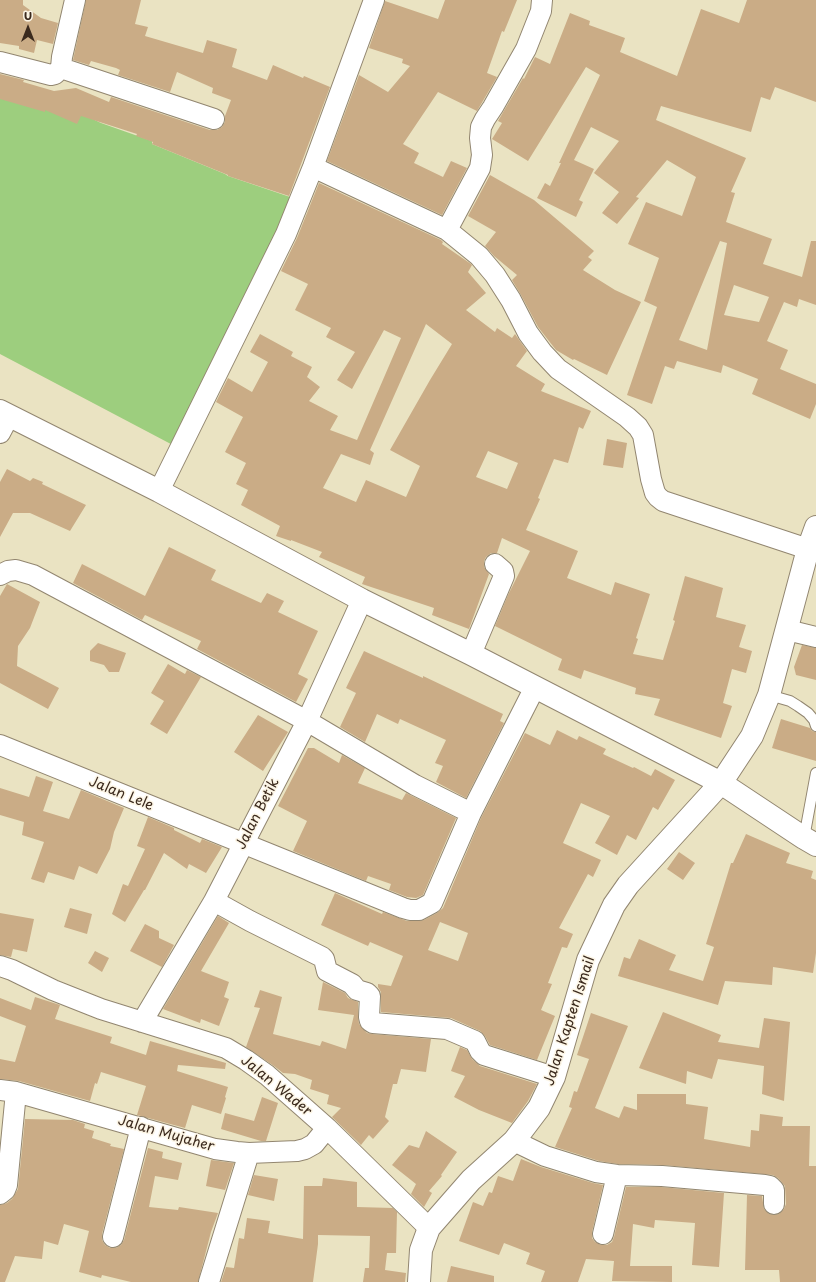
<!DOCTYPE html>
<style>
body{margin:0}
#map{position:relative;width:816px;height:1282px;overflow:hidden;background:#eae3c2;font-family:"Playpen Sans",sans-serif}
canvas{display:block}
.north{position:absolute;left:8px;top:8px;width:40px;height:40px;-webkit-text-stroke:3px #fcf5e5;paint-order:stroke;rotate:0deg;font-size:11px;font-weight:700;line-height:16px;text-align:center;color:#3b2a1e}
.north::after{content:'';display:block;margin:auto;width:14px;height:18px;background:#3b2a1e;clip-path:polygon(50% 0,100% 100%,50% 72%,0 100%)}
</style>
<div id="map">
<canvas width="816" height="1282"></canvas>
<div class="north">U</div>
</div>
<script>
const context = document.querySelector('canvas').getContext('2d');
context.lineJoin = 'round';
function fill(path, color) {
  context.fillStyle = color;
  context.fill(path, 'evenodd');
}
function poly(rows) {
  const path = new Path2D();
  for (const r of rows) {
    path.moveTo(r[0], r[1]);
    for (let i = 2; i < r.length; i += 2) path.lineTo(r[i], r[i + 1]);
  }
  return path;
}
function trace(path, color, width, dash) {
  context.strokeStyle = color;
  context.lineWidth = width;
  context.lineCap = dash ? 'butt' : 'round';
  context.setLineDash(dash || []);
  context.stroke(path);
}
function label(font, color, halo, rows, align = 'center') {
  context.font = font + ' "Playpen Sans",sans-serif';
  context.lineWidth = 3;
  context.setLineDash([]);
  context.textBaseline = 'middle';
  context.strokeStyle = halo;
  context.fillStyle = color;
  for (const [text, x, y, turn = 0] of rows) {
    context.save();
    context.translate(x, y);
    context.rotate((+turn || 0) * Math.PI / 180);
    context.textAlign = isNaN(turn) ? turn : align;
    if (halo) context.strokeText(text, 0, 0);
    context.fillText(text, 0, 0);
    context.restore();
  }
}
fill(poly([
 [0,75,101,123,152,141,152,144,225,174,228,176,293,198,186,452,0,354]
]), '#9dce7e');
fill(poly([
 [0,0,23,0,23,5,41,18,58,23,53,44,37,40,34,53,19,49,19,46,0,43],
 [86,0,141,0,135,24,148,27,145,36,203,53,207,40,237,49,232,67,267,80,273,65,303,78,304,76,330,87,289,196,228,176,228,175,152,144,153,142,136,136,137,134,81,116,77,124,45,110,45,112,0,99,0,74,24,80,23,82,54,91,76,88,109,102,111,97,210,130,217,130,222,127,225,122,225,116,231,100,212,93,213,88,177,72,170,92,118,75,120,70,116,68,91,61,89,65,73,60],
 [445,0,517,0,504,32,502,31,487,73,497,77,477,111,438,92,403,144,419,153,414,163,443,177,451,161,467,168,442,215,327,161,359,75,388,92,410,66,402,63,403,59,369,48,385,1,438,19],
 [747,0,816,0,816,102,775,87,770,100,761,97,751,132,661,106,656,120,746,158,731,192,735,193,726,222,772,239,763,264,802,277,811,241,816,241,816,305,799,299,797,307,784,302,767,341,788,350,780,369,816,384,816,404,810,419,752,394,758,379,723,365,721,373,677,361,674,369,665,366,652,404,627,395,657,307,644,301,659,258,628,244,646,202,682,216,696,177,667,160,636,197,639,198,617,224,602,213,619,192,594,173,619,141,591,127,574,160,594,169,579,200,583,202,576,217,537,198,545,183,550,186,561,163,559,163,600,75,586,67,528,161,492,139,502,123,498,121,523,78,524,79,535,57,550,64,570,13,590,21,589,25,625,38,620,52,677,76,701,9,739,23],
 [720,241,727,243,707,350,679,340],
 [734,285,769,297,759,322,724,315],
 [490,175,534,200,594,251,588,257,592,260,583,270,615,290,641,302,607,375,574,359,573,360,556,350,538,327,521,295,512,280,517,275,494,256,485,246,496,232,468,216],
 [319,183,441,240,443,242,442,244,471,264,472,265,468,272,486,293,466,310,495,332,497,328,512,338,515,334,527,351,516,366,545,384,541,391,591,411,583,429,579,427,568,463,554,459,538,498,540,499,526,530,578,551,567,578,611,595,615,582,650,594,636,638,638,639,633,654,663,660,675,621,673,620,685,576,723,588,716,617,746,625,739,647,752,651,746,673,732,669,723,703,732,706,721,738,654,715,660,699,635,694,636,688,584,670,581,679,558,670,562,659,495,626,508,595,530,551,502,538,497,553,491,553,486,557,484,561,484,567,489,574,469,629,432,615,434,608,362,584,365,577,319,557,322,552,291,540,291,541,276,536,280,526,241,505,248,490,236,484,246,463,225,452,243,417,216,402,228,378,252,392,268,362,250,352,260,334,293,352,291,356,312,367,307,377,320,387,309,401,338,416,330,430,357,440,401,338,384,330,352,389,337,380,355,352,326,337,331,328,295,310,308,284,281,271,297,238],
 [426,324,452,344,430,380,390,450,420,466,406,497,366,480,356,502,323,488,341,454,370,465,374,453,370,450],
 [488,451,518,463,507,489,476,477],
 [607,439,627,443,623,468,603,465],
 [7,469,30,481,33,478,43,482,42,484,86,505,70,531,30,513,13,513,0,537,0,482],
 [169,547,216,570,211,580,261,603,267,593,284,601,278,612,318,631,298,674,308,679,296,702,197,649,201,641,145,615,142,620,73,583,82,564,145,596],
 [7,584,40,602,30,628,18,646,17,666,59,688,48,709,0,683,0,596],
 [98,643,126,653,119,672,109,672,104,665,90,661,90,651],
 [802,645,816,648,816,680,796,675,794,667],
 [364,651,423,678,423,676,503,714,500,721,504,723,466,798,436,782,443,766,435,763,446,740,400,719,398,724,377,714,365,742,340,727,356,693,346,688],
 [168,664,185,674,187,670,201,677,167,734,150,724,164,701,151,693],
 [258,715,288,732,263,771,234,752],
 [781,719,810,728,812,731,816,732,816,761,772,748],
 [557,730,577,740,579,736,606,749,603,754,633,768,634,767,651,776,655,769,675,780,658,810,653,807,636,840,627,835,617,855,595,843,610,816,581,803,563,843,601,860,593,877,588,874,559,928,573,934,567,948,562,947,548,983,552,984,541,1010,555,1016,537,1060,490,1045,485,1036,480,1031,451,1018,381,1012,381,992,378,987,378,984,391,986,403,956,370,942,368,946,321,925,335,893,382,914,383,912,407,921,424,920,437,913,443,908,481,818,525,733,550,745],
 [440,922,468,933,458,961,428,950],
 [308,748,314,748,339,763,342,755,365,768,358,783,402,800,406,793,456,818,423,895,416,898,407,897,389,890,391,884,368,876,366,881,293,851,307,821,278,806],
 [36,776,53,782,43,811,69,819,81,790,124,808,114,832,110,849,97,874,79,866,74,880,48,872,44,883,31,879,44,842,22,835,24,822,0,815,0,788,29,797],
 [148,817,174,828,174,830,200,843,202,839,222,847,206,873,189,864,187,869,164,853,145,890,144,890,125,922,112,914,123,884,128,886,145,849,137,846],
 [746,834,790,853,786,863,813,871,811,878,816,880,816,953,813,973,773,967,772,985,725,981,718,1005,618,976,624,957,630,959,639,939,676,955,669,970,703,981,714,947,706,944,731,863,733,863],
 [679,852,695,863,683,880,667,869],
 [70,908,92,914,87,934,64,927],
 [0,913,34,919,27,952,13,949,11,957,0,955],
 [218,916,229,923,201,971,229,982,224,997,229,999,219,1026,201,1019,200,1023,163,1009],
 [145,924,159,931,159,938,174,945,162,967,130,951],
 [95,951,109,958,102,972,88,963],
 [323,982,345,993,348,998,358,1002,358,1016,359,1024,367,1033,372,1034,431,1039,426,1072,401,1069,397,1084,393,1084,385,1117,389,1121,373,1139,369,1135,361,1145,332,1117,341,1108,327,1104,329,1095,310,1089,312,1080,295,1074,283,1073,274,1066,246,1047,260,1008,254,1007,260,990,282,997,273,1034,320,1046,322,1041,346,1049,354,1015,318,1010],
 [35,997,60,1005,55,1019,112,1037,110,1043,146,1055,150,1041,226,1063,225,1069,178,1065,177,1071,228,1087,225,1097,226,1098,221,1114,192,1105,185,1128,137,1115,146,1086,101,1072,97,1084,95,1083,90,1101,19,1081,0,1079,0,1059,15,1062,26,1026,0,1016,0,998,31,1010],
 [663,1012,721,1035,718,1042,759,1048,764,1018,790,1022,784,1101,762,1094,764,1066,718,1059,712,1079,687,1071,686,1084,639,1068],
 [591,1013,628,1026,595,1108,619,1118,624,1106,637,1110,637,1094,686,1094,686,1104,708,1107,704,1139,750,1147,751,1130,759,1131,760,1114,783,1117,782,1126,810,1126,809,1166,816,1166,816,1282,780,1282,779,1270,745,1270,747,1195,762,1196,764,1209,769,1214,774,1215,779,1214,784,1209,786,1204,785,1186,778,1178,773,1175,663,1165,618,1164,599,1161,555,1147,572,1108,569,1107,574,1091,577,1092,589,1059,577,1055],
 [460,1047,467,1050,472,1059,480,1066,537,1084,528,1101,512,1123,479,1110,454,1097,465,1076,451,1071],
 [262,1097,278,1103,266,1141,261,1141,221,1129,225,1113,254,1121],
 [25,1119,73,1120,85,1124,84,1128,94,1131,92,1138,111,1144,110,1146,124,1149,102,1234,102,1240,105,1245,110,1248,116,1248,121,1245,124,1240,148,1148,163,1152,162,1158,182,1163,178,1180,155,1176,149,1207,178,1210,179,1207,218,1213,211,1232,198,1282,131,1282,102,1275,101,1278,79,1272,89,1231,64,1224,58,1245,44,1241,42,1259,15,1256,5,1282,0,1282,0,1205,7,1203,12,1199,18,1189],
 [426,1131,457,1152,441,1175,442,1176,429,1191,432,1193,424,1207,411,1194,416,1184,392,1165,409,1145,419,1148],
 [521,1159,541,1167,593,1183,603,1185,592,1232,592,1238,595,1242,601,1245,607,1245,612,1242,614,1237,626,1187,661,1187,724,1193,719,1267,692,1265,695,1223,655,1220,654,1228,633,1224,630,1266,672,1266,672,1282,612,1281,614,1261,586,1259,578,1282,541,1282,545,1271,526,1264,530,1253,504,1243,499,1255,459,1241,473,1202,483,1206,489,1192,492,1193,498,1176,513,1181],
 [211,1160,234,1163,225,1190,206,1186],
 [254,1175,278,1179,274,1201,248,1195],
 [323,1178,357,1182,357,1207,393,1208,397,1212,396,1253,387,1253,385,1270,406,1273,405,1282,363,1282,365,1268,369,1268,370,1236,318,1235,318,1244,313,1282,221,1282,226,1267,234,1268,239,1238,244,1239,247,1218,270,1221,268,1233,303,1239,304,1186,322,1186],
 [451,1266,494,1276,494,1282,447,1282]
]), '#caac86');
const lane = poly([
 [769,695,790,701,798,706,808,713,814,720,816,726],
 [804,838,816,773]
]);
const street = poly([
 [75,0,62,57,61,68,214,119],
 [0,62,51,75,55,74,61,68],
 [313,167,447,230,479,256,495,275,511,300,528,333,542,352,558,369,627,417,638,427,643,435,651,479,655,493,658,497,663,501,808,549],
 [447,230,480,168,482,155,480,138,481,127,485,119,493,107,526,49,541,11,542,0],
 [0,433,9,416],
 [159,491,286,234,313,167,374,0],
 [0,575,8,571,16,570,33,575,307,721,415,785,471,813],
 [787,630,816,637],
 [471,654,504,576,503,571,495,564],
 [0,745,403,908,410,910,419,910,432,903,471,813,535,687],
 [214,901,250,921,322,957,324,959,327,971,352,984,357,990,367,993,370,996,369,1017,370,1021,373,1023,447,1029,475,1041,480,1051,484,1055,554,1077],
 [0,966,12,970,53,990,101,1009,226,1048,246,1060,267,1075,327,1128,429,1228],
 [142,1022,214,901,307,721,362,600],
 [0,1090,16,1092,215,1149,237,1152,249,1153,297,1151,305,1149,314,1144,327,1128],
 [514,1141,545,1156,596,1172,617,1175,662,1176,765,1185,770,1186,774,1190,774,1204],
 [0,1194,5,1190,7,1185,16,1092],
 [603,1234,617,1175],
 [113,1237,141,1127],
 [209,1282,249,1153]
]);
const secondary = poly([
 [0,411,159,491,362,600,471,654,721,783,804,838,816,845],
 [419,1282,421,1250,429,1228,471,1180,514,1141,539,1108,554,1077,588,960,614,905,628,885,721,783,752,736,769,695,808,549,816,527]
]);
trace(lane, '#928670', 12);
trace(street, '#928670', 22);
trace(secondary, '#928670', 24);
trace(lane, '#fff', 10);
trace(street, '#fff', 20);
trace(secondary, '#fff', 22);
label('14px', '#3b2a1e', '#fcf5e5', [
 ["Jalan Lele",121,794,22],
 ["Jalan Betik",258,814,-63],
 ["Jalan Kapten Ismail",570,1021,-72],
 ["Jalan Wader",276,1086,39],
 ["Jalan Mujaher",166,1134,16]
]);
</script>
